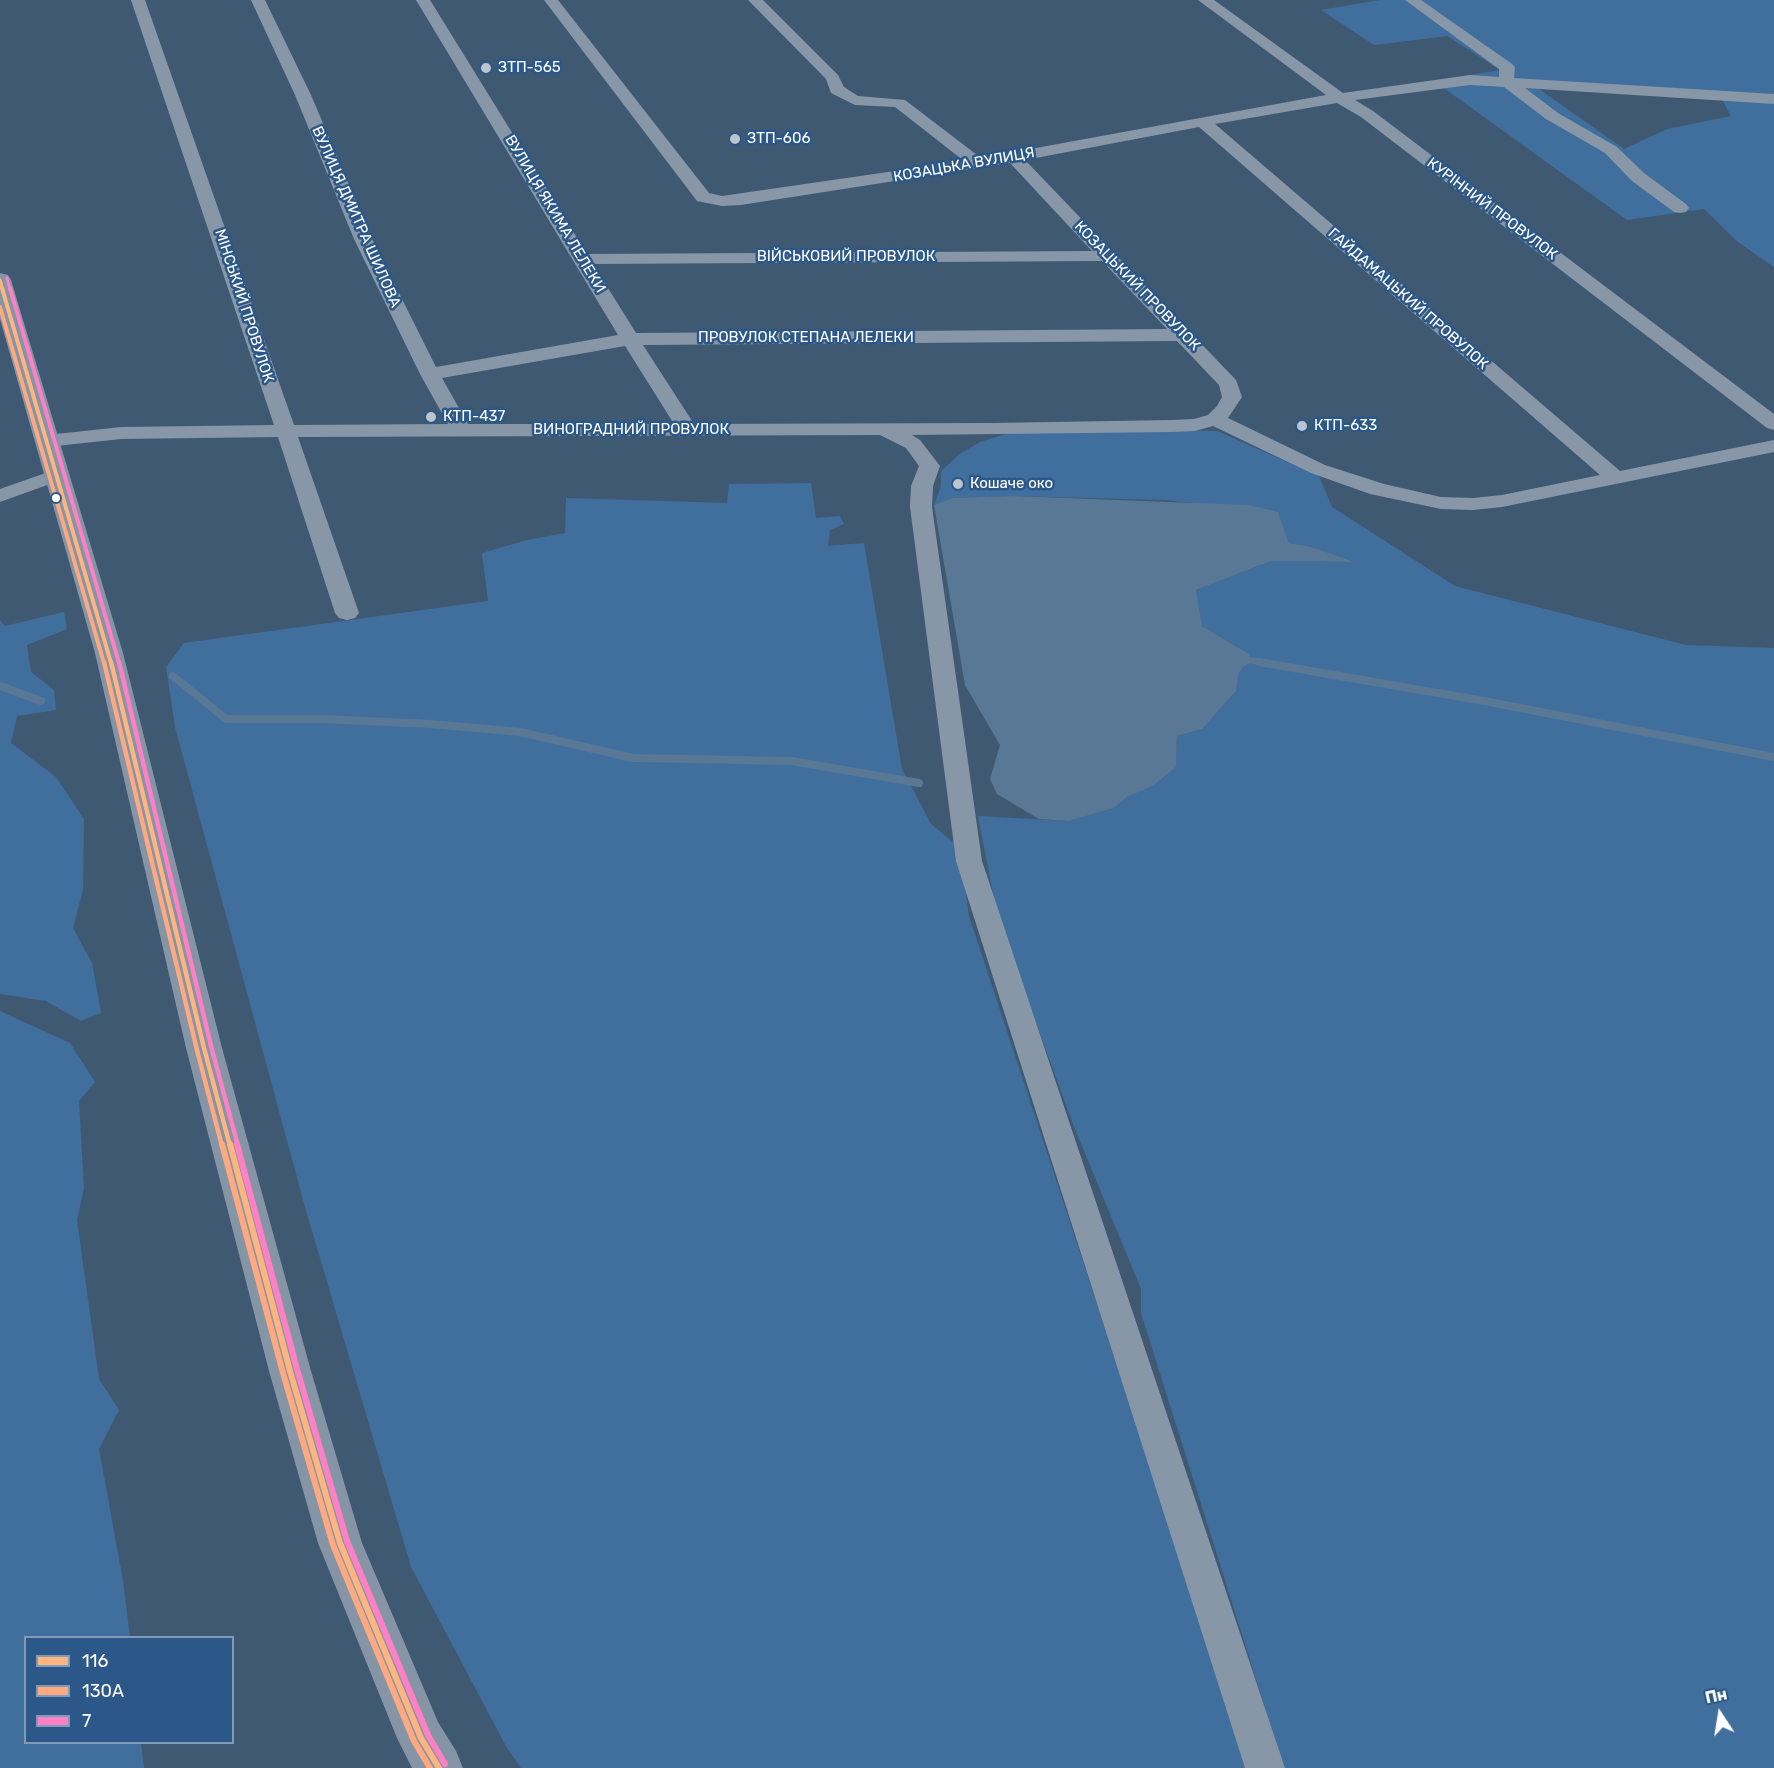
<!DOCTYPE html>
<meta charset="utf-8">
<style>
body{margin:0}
#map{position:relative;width:1774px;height:1768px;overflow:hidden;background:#405973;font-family:Rubik,sans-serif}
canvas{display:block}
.legend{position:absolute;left:24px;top:1636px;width:210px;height:108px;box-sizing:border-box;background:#2b5888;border:2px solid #809bb8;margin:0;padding:8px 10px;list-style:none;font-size:18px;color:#fff}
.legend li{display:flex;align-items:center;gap:12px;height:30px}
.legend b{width:30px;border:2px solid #809bb8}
.north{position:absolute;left:1690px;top:1684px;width:60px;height:60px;-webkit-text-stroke:4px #2b5888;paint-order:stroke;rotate:348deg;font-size:16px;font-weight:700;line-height:24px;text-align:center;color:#fff}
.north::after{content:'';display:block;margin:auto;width:21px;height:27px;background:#fff;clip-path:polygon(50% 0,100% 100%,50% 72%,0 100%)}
</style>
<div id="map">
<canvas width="1774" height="1768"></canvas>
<ul class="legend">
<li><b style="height:8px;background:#ffb580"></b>116</li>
<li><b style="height:8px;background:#ffa980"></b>130А</li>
<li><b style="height:8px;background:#ff80c5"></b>7</li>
</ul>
<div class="north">Пн</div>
</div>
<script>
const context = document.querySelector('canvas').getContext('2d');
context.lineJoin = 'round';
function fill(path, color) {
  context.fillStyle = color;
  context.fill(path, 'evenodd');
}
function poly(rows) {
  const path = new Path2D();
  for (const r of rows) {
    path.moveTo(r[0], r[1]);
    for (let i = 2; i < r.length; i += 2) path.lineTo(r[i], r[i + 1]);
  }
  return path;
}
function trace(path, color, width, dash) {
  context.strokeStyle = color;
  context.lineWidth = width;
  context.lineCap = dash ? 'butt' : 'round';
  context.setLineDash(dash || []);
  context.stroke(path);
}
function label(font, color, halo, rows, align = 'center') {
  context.font = font + ' Rubik,sans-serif';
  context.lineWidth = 5;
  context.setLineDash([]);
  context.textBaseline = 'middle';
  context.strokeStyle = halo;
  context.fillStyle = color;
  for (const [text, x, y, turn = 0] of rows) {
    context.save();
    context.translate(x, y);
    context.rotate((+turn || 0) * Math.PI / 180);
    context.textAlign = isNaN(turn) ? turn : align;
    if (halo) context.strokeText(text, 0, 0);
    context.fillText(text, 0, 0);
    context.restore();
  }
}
fill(poly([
 [1380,0,1774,0,1774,267,1738,242,1704,209,1627,220,1434,81,1500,70,1447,36,1374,45,1321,10],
 [1539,89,1722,99,1731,116,1667,129,1624,149],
 [1108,430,1217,431,1319,476,1332,507,1455,586,1686,645,1774,648,1774,1768,1284,1768,1141,1313,1141,1289,1073,1124,998,919,978,816,1069,821,1114,808,1127,797,1153,786,1176,767,1177,736,1202,729,1236,691,1239,673,1249,660,1249,654,1202,626,1196,590,1271,561,1351,562,1312,547,1289,543,1278,512,1165,500,1013,496,952,498,934,505,941,486,941,471,960,454,980,442,1009,433],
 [811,483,816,518,840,516,844,524,830,530,828,546,864,543,902,769,931,824,960,848,969,916,1128,1398,1245,1768,521,1768,507,1748,411,1567,305,1207,175,727,166,667,184,643,488,601,482,553,527,540,565,533,566,498,727,503,729,484],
 [64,612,67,629,27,645,31,672,54,690,56,710,17,716,11,743,56,777,84,819,83,890,73,928,92,963,101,1013,81,1021,46,1001,0,994,0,620,5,626],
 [0,1011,70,1043,95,1082,79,1101,84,1188,77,1220,99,1379,119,1410,99,1449,123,1581,130,1637,26,1638,26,1742,141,1743,144,1768,0,1768]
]), '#406f9d');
fill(poly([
 [1013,496,1249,505,1278,512,1289,543,1312,547,1354,562,1271,561,1196,590,1202,626,1249,654,1249,660,1239,673,1236,691,1202,729,1177,736,1176,767,1153,786,1127,797,1114,808,1069,821,1039,819,997,794,990,779,1000,745,965,685,934,505,952,498]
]), '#597896');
trace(poly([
 [1239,663,1249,660,1267,663]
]), '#597896', 6);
trace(poly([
 [1259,662,1484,701,1774,757],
 [1239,663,1243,662],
 [173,676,226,719,322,719,431,724,520,732,633,758,792,761,919,783],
 [0,686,41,701]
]), '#597896', 8);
fill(poly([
 [131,0,145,0,294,425,448,424,420,374,354,239,295,95,251,0,265,0,311,95,372,239,436,367,618,335,416,0,430,0,587,254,1092,251,1010,163,741,205,722,206,697,201,544,0,558,0,709,193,722,196,964,161,895,107,855,105,831,93,826,79,748,0,763,0,838,75,844,87,858,96,905,100,981,158,1326,95,1198,0,1214,0,1343,93,1470,75,1499,77,1499,69,1405,0,1421,0,1512,64,1515,67,1514,78,1774,94,1774,104,1525,88,1558,113,1617,147,1644,173,1686,204,1689,208,1686,212,1680,213,1674,212,1632,181,1605,153,1546,119,1504,87,1470,85,1355,100,1373,111,1774,414,1774,430,1767,428,1361,117,1337,103,1215,124,1620,471,1774,440,1774,452,1502,507,1473,510,1441,509,1370,494,1311,473,1213,426,1195,431,1172,432,912,435,920,440,940,466,933,486,932,507,982,861,1285,1768,1245,1768,956,861,910,507,911,486,919,466,906,448,880,435,298,437,359,613,355,618,347,620,339,618,335,613,278,437,121,439,47,447,40,445,37,441,40,437,47,435,121,427,274,425,131,0],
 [1199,127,1600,475,1502,495,1473,498,1441,497,1384,484,1325,465,1228,418,1242,397,1236,380,1025,160,1199,127],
 [1102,261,1167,329,636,333,593,264,1102,261],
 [1177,341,1219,385,1222,397,1217,406,1208,415,1194,419,1172,420,993,423,694,424,643,345,1177,341],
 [625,346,674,424,468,424,442,378,625,346],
 [57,469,64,471,68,475,64,479,0,502,0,489,57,469]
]), '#8797a8');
fill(poly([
 [0,273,8,275,11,280,123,653,222,1048,311,1371,362,1543,438,1722,456,1751,463,1768,412,1768,397,1738,318,1543,269,1371,186,1048,95,653,0,319,0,273]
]), '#8695a6');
trace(poly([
 [0,280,3,290]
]), '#ffb580', 3);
trace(poly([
 [2,288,111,663]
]), '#ffb580', 4);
trace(poly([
 [111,662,204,1048,230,1146]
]), '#ffb580', 4.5);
trace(poly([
 [230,1144,290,1371,340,1543,421,1738,439,1768]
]), '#ffb580', 6);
trace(poly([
 [0,307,104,663]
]), '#ffa980', 4);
trace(poly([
 [104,662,197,1050,222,1146]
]), '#ffa980', 4.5);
trace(poly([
 [222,1144,283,1373,333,1545,414,1741,430,1768]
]), '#ffa980', 6);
trace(poly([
 [7,278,10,290]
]), '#ff80c5', 3);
trace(poly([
 [10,288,119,663]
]), '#ff80c5', 4);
trace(poly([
 [119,662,211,1046,238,1146]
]), '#ff80c5', 4.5);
trace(poly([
 [237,1144,297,1369,347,1541,428,1735,445,1764]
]), '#ff80c5', 6);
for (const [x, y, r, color] of [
 [486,68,6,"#bcc5ce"],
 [735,139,6,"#bcc5ce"],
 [431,417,6,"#bcc5ce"],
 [1302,426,6,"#bcc5ce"],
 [958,484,6,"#bcc5ce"],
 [56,498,5,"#fff"]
]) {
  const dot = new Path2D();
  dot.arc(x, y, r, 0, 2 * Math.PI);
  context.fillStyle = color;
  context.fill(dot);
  trace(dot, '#2b5888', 2);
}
label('15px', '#fff', '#2b5888', [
 ["ЗТП-565",498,68],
 ["ЗТП-606",747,139],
 ["КТП-437",443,417],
 ["КТП-633",1314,426],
 ["Кошаче око",970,484]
], 'left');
label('15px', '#fff', '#2b5888', [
 ["КОЗАЦЬКА ВУЛИЦЯ",964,165,-10],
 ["КУРІННИЙ ПРОВУЛОК",1492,209,37],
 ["ВУЛИЦЯ ЯКИМА ЛЕЛЕКИ",555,214,59],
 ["ВУЛИЦЯ ДМИТРА ШИЛОВА",356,217,66],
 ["ВІЙСЬКОВИЙ ПРОВУЛОК",846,257],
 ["КОЗАЦЬКИЙ ПРОВУЛОК",1137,286,46],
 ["ГАЙДАМАЦЬКИЙ ПРОВУЛОК",1408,299,41],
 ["МІНСЬКИЙ ПРОВУЛОК",244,306,72],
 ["ПРОВУЛОК СТЕПАНА ЛЕЛЕКИ",806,338],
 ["ВИНОГРАДНИЙ ПРОВУЛОК",631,430]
]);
</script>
